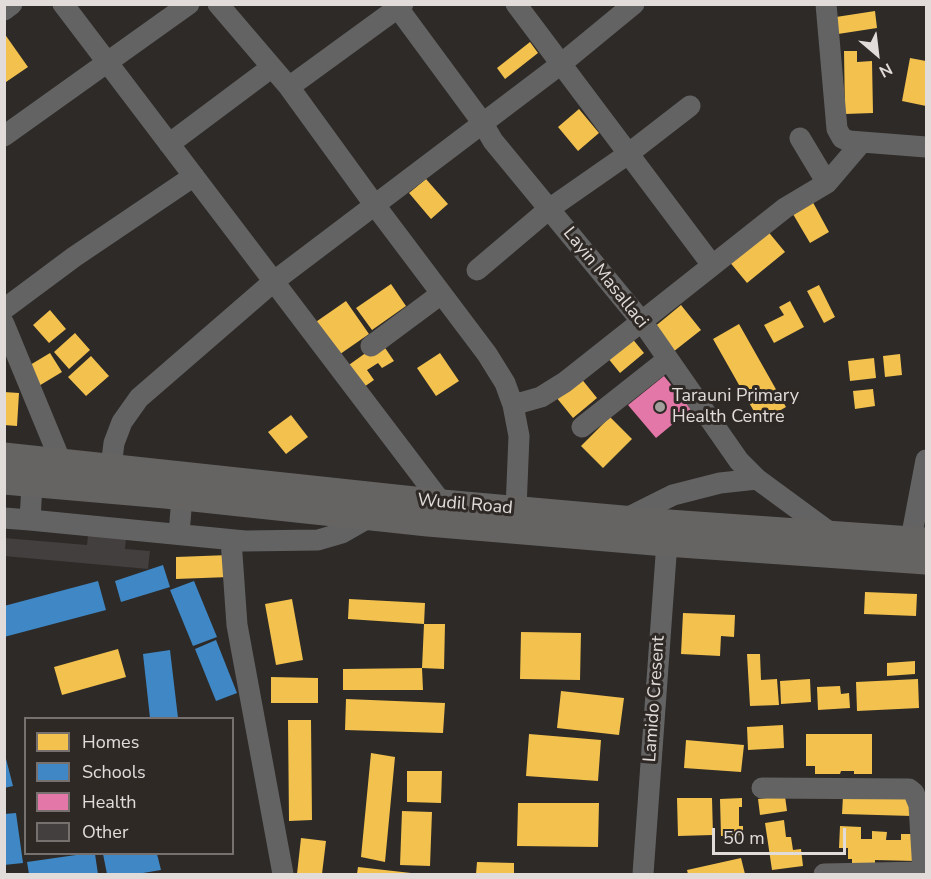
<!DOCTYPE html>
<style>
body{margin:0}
#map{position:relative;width:931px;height:879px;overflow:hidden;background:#2d2a28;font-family:"Nunito Sans",sans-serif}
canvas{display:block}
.frame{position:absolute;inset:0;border:6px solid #e1dcda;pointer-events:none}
.legend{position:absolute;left:24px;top:717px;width:210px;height:138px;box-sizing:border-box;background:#2f2926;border:2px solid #76716e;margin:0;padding:8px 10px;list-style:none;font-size:18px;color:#e1dcda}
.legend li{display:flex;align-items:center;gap:12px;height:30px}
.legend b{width:30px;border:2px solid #76716e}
.north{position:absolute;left:847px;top:24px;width:60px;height:60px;-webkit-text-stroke:4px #2f2926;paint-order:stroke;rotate:152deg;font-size:16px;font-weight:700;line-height:24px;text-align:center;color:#e1dcda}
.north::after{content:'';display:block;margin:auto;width:21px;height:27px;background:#e1dcda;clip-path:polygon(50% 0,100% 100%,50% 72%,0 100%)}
.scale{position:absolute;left:712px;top:828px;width:134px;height:27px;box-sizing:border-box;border:3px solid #e1dcda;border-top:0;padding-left:8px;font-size:18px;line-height:21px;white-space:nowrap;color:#e1dcda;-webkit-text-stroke:4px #2f2926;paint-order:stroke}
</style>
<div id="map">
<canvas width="931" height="879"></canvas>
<div class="frame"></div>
<ul class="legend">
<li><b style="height:16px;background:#f2c14e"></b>Homes</li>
<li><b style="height:16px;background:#3f88c5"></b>Schools</li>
<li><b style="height:16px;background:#e377a8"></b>Health</li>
<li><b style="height:16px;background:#423f3e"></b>Other</li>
</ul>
<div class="north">N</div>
<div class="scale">50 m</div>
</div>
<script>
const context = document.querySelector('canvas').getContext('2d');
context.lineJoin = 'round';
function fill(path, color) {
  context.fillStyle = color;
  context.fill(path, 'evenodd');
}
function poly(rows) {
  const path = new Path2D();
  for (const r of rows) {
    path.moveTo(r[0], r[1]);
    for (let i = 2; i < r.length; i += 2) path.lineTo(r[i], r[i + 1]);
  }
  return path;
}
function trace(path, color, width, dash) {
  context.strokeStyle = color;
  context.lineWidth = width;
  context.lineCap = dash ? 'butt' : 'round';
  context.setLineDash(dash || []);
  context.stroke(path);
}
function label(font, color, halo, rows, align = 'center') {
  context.font = font + ' "Nunito Sans",sans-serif';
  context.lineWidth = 6;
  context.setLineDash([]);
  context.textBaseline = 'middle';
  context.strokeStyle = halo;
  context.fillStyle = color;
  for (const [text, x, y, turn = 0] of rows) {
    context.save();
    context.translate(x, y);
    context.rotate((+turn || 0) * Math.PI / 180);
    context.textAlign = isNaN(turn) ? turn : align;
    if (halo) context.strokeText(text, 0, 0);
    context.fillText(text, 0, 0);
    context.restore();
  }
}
fill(poly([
 [875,11,877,28,838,34,836,17],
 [4,33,28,67,6,82,4,79],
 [530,42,538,53,505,79,497,68],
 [844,51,857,51,857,62,872,61,873,113,845,114],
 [910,58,926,61,926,106,902,101],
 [579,109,599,133,578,151,558,127],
 [426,179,448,204,431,219,409,193],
 [810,197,829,232,810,243,790,209],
 [766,229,785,252,747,283,728,260],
 [391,284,406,306,372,330,356,308],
 [819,285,835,317,824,323,807,291],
 [346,301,369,334,333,359,310,326],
 [790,301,804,327,774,343,764,325,784,315,779,307],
 [681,305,701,330,673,352,653,328],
 [50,310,66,329,49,343,33,325],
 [739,324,786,407,760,422,713,339],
 [75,333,90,350,69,369,54,352],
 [631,337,644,353,620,373,607,357],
 [381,342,394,361,382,368,378,363,367,370,374,380,361,389,346,367],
 [50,353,62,372,37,387,25,368],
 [440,353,459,381,436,396,417,368],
 [900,354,902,375,885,377,883,356],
 [91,356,109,376,86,396,68,377],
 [874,358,876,378,850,381,848,361],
 [580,377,597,398,573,418,556,397],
 [873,389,875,406,855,409,853,391],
 [4,392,19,393,17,426,4,425],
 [291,415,308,437,286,454,268,432],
 [610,417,632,439,603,468,581,446],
 [229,555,229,577,176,579,176,557],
 [865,592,917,594,916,616,864,614],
 [292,599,303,660,276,665,265,604],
 [349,599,425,603,424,624,348,619],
 [683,613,735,615,734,637,721,636,720,656,681,654],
 [424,624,445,624,444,669,422,668],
 [521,632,581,633,580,680,520,679],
 [118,649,126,677,62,695,54,667],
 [747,654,760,654,761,680,777,679,779,705,750,706],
 [915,661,915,674,887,676,887,663],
 [422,668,423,690,343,690,343,669],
 [271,677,318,678,318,703,271,703],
 [810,679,811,702,781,704,780,681],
 [918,679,919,708,857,711,856,682],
 [840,686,841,694,849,693,850,708,818,710,817,687],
 [561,691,624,698,619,735,557,728],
 [346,699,445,703,443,733,345,730],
 [288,720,311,720,312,820,289,821],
 [783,725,784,748,748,750,747,727],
 [529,734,601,740,598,781,526,776],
 [806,734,872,734,872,774,854,774,854,771,841,771,840,774,815,774,815,766,806,766],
 [686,740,744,745,741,772,684,768],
 [371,753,395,757,385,862,361,857],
 [407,771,442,771,441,803,407,802],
 [785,796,787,811,760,815,758,799],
 [843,796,912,798,912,816,842,814],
 [677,798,712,798,713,835,678,836],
 [742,798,742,807,739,807,739,826,743,826,743,835,721,836,720,799],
 [518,803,599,803,598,847,517,846],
 [402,811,432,812,430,866,400,865],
 [784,820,786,837,791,837,793,850,801,849,803,866,772,870,765,823],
 [840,826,861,827,861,839,872,839,872,831,887,832,886,840,901,840,901,834,915,834,915,861,875,860,875,866,852,865,852,859,848,859,848,848,839,848],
 [301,838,326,841,322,874,297,874],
 [741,858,745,874,688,874,687,870],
 [477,862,514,863,514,874,476,874],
 [358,867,411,873,411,874,357,874]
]), '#f2c14e');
fill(poly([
 [163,565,170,587,121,602,115,581],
 [98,581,106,610,4,637,4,606],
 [194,581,217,637,193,646,170,590],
 [216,640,237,693,216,701,195,649],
 [170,650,178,718,150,718,143,654],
 [4,751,13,786,4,788],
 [16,813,23,863,4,865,4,814],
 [83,854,95,854,98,874,29,874,27,862],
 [103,854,157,854,161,870,137,874,107,874]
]), '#3f88c5');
fill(poly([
 [664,376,691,409,656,438,628,405]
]), '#e377a8');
fill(poly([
 [88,535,126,538,125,549,150,551,148,569,4,556,4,538,87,545]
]), '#423f3e');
trace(poly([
 [63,4,442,503],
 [218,4,289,87,374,204,487,354,505,383,513,405,519,436,516,509],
 [395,4,482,122,493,141,643,323,739,461,757,479,832,534],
 [516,4,712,265],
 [826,4,837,129,842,138,849,141,862,142,926,147],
 [4,10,12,4],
 [289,87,403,4],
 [4,136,189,4],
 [800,138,827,183],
 [169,144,272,67],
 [477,270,549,209,628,154,690,106],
 [4,309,74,257,194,176],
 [4,324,61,462],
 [371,346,441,294],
 [513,405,541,397,565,382,785,208,827,183,862,142],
 [582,427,668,359],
 [111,467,114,443,122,422,139,398,273,282,561,64,634,4],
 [32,484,30,520,245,541,318,540,342,533,370,517],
 [4,518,30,520],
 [625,519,673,495,720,483,757,479],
 [179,534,182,497],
 [231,540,237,625,283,874],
 [911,554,911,539,926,460],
 [762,788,909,789,914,793,919,805,923,872],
 [643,874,668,528],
 [824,874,923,872,926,874]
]), '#646363', 21);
trace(poly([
 [4,456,442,503,668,523,926,541],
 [4,481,165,495,428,523,666,543,926,561]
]), '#666463', 27);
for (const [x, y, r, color] of [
 [660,407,6,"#a29e9c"]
]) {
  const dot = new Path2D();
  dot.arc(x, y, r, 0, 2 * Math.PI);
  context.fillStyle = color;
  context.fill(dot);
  trace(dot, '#2f2926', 2);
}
label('18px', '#e1dcda', '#2f2926', [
 ["Layin Masallaci",605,278,51],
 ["Wudil Road",465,505,5],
 ["Lamido Cresent",655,699,-86]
]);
label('18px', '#e1dcda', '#2f2926', [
 ["Tarauni Primary",672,397],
 ["Health Centre",672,418]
], 'left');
</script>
